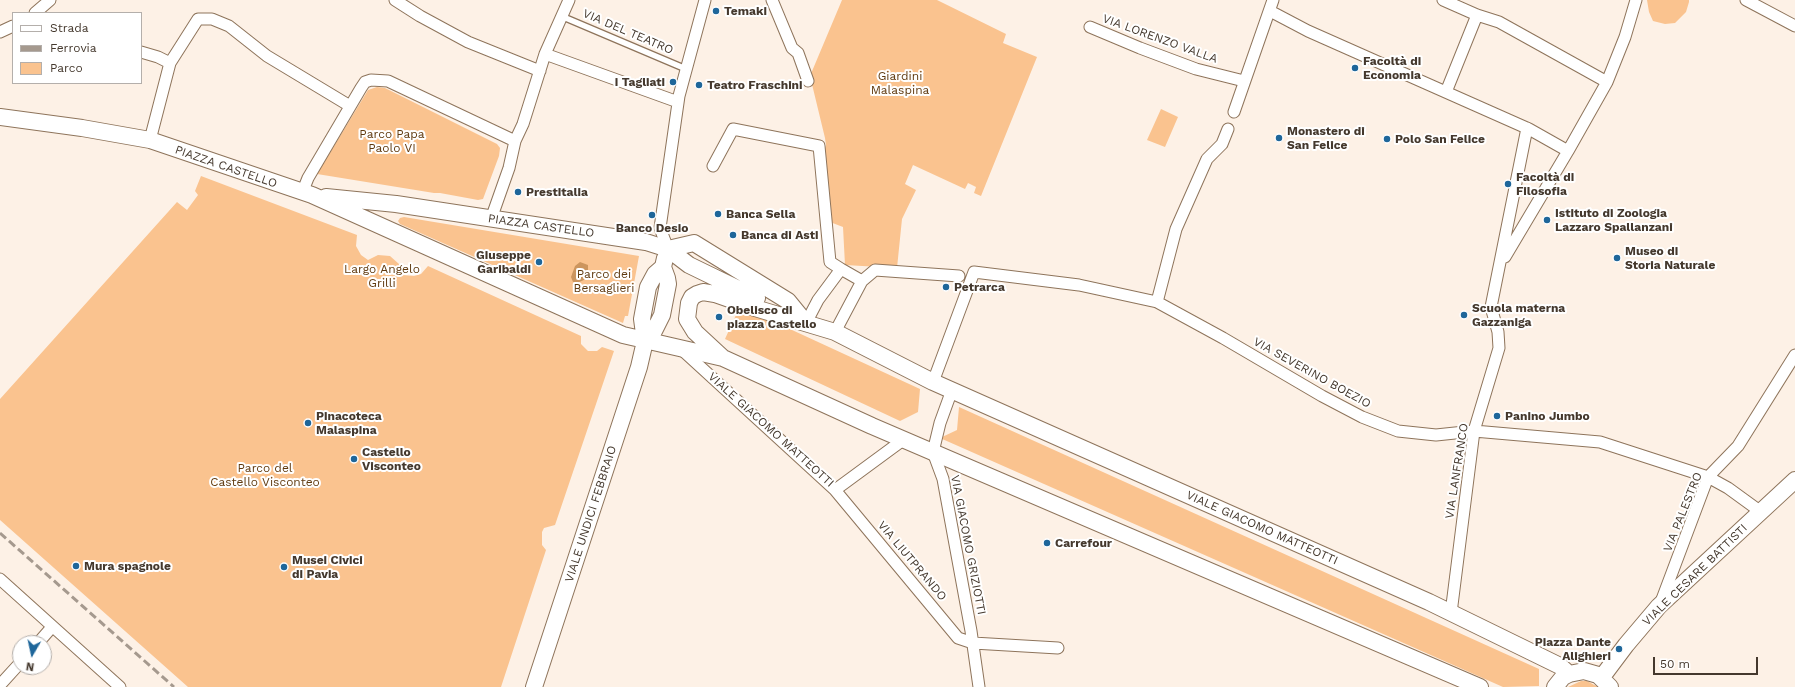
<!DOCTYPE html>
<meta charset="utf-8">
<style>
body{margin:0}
#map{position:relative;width:1795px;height:687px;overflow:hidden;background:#fdf1e6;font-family:"Work Sans",sans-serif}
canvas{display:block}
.legend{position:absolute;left:12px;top:12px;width:130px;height:72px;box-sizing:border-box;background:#fff;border:1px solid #b4afab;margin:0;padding:5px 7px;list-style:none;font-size:12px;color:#44382d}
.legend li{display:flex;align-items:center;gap:8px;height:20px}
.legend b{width:20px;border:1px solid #b4afab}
.north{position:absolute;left:12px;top:635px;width:40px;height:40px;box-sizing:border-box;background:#fff;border:1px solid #b4afab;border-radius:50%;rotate:189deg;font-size:11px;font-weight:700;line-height:16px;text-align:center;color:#44382d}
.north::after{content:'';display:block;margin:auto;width:14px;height:18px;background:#1e669a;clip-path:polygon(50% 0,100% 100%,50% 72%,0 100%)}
.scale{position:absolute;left:1653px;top:657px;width:105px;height:18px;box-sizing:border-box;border:2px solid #44382d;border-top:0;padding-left:5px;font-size:12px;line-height:14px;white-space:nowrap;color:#44382d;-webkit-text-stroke:3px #fff;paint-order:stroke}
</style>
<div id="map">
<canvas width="1795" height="687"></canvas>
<ul class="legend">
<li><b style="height:5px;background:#fff"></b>Strada</li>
<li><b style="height:5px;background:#a5998e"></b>Ferrovia</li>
<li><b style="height:11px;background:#fac38f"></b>Parco</li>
</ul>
<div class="north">N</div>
<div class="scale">50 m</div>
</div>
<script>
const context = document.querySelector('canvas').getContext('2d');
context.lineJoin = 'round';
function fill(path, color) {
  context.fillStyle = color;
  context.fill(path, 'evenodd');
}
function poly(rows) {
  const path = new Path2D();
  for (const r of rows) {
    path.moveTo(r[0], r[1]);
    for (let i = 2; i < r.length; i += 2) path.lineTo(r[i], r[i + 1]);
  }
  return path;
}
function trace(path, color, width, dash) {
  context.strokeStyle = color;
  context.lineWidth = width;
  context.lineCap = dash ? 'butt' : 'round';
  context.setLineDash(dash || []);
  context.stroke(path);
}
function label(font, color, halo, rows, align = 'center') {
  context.font = font + ' "Work Sans",sans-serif';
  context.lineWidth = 4;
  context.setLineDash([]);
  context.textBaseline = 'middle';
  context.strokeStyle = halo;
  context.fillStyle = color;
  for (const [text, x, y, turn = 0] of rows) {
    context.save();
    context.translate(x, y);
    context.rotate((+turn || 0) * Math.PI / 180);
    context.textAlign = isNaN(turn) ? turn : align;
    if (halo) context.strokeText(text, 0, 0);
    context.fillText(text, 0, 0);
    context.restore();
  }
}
fill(poly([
 [842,0,937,0,1006,34,1003,43,1037,57,981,196,974,193,976,187,968,183,965,189,913,165,905,184,916,190,902,219,897,268,845,265,843,227,830,222,825,148,826,145,825,138,810,76],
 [1647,0,1689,0,1689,2,1686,12,1675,23,1665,24,1653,21,1649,12],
 [377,87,385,88,497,144,500,148,499,156,483,199,478,200,440,193,434,193,317,174,365,95,368,90],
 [1161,109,1178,117,1165,147,1147,140],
 [201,176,357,235,356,246,361,255,368,260,378,255,390,256,399,264,403,275,414,276,421,274,428,266,581,336,581,344,588,351,597,351,602,347,614,351,555,525,544,528,542,532,542,545,546,550,501,687,188,687,0,520,0,399,177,202,187,210,198,195,195,191],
 [404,217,639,256,628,316,625,316,623,323,400,224,398,221,400,218],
 [740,306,920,389,918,412,900,421,725,339],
 [959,407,1539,669,1539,686,1503,687,940,438,957,430],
 [1581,681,1587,681,1598,687,1568,687]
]), '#fac38f');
fill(poly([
 [580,262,588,265,588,274,586,279,577,283,573,282,571,277,575,266]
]), '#cc955e');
const lane = poly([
 [561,16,686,69]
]);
const street = poly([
 [395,0,420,16,468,42,540,71],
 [772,0,792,48,798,53,808,81],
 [1443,0,1477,15,1499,22,1607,82],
 [1746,0,1795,26],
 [1270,11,1308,31,1529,129,1568,151,1505,257],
 [35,13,50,0],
 [1090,27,1140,48,1196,69,1244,81],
 [0,32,13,26],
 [141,52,158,57,170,63],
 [545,54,678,102],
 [1446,92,1477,15],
 [1234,112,1273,0],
 [150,140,170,63,198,19,212,19,229,26,267,56,350,106],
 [1568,151,1607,82,1625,37,1636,0],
 [713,166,733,129,819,146,830,262,841,269],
 [302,193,308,178,361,88,365,82,371,80,388,81,515,141],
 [491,219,509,168,515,141,523,124,545,54,569,0],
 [668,249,660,228,679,96,705,0],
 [862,281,875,270,959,276],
 [1157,302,1176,229,1207,159,1222,144,1228,129],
 [806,323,818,300,841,269,862,281,835,332],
 [681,349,835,490,958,638,973,643,1058,648],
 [933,382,974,272,1079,285,1157,302,1223,338,1322,396,1362,417,1398,431,1436,435,1474,431,1600,442,1708,477,1728,488,1761,512],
 [952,390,940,423,933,452,943,479,971,631,979,687],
 [835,490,903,440],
 [0,579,120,687],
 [1661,602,1708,477,1738,446,1795,355],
 [1451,613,1474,431,1499,348,1498,332,1491,307,1527,128],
 [38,643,52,627],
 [0,685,20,663]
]);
const secondary = poly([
 [0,117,82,128,150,140,312,195,623,335,723,358,872,426,1480,687],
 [326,197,396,204,646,242,668,249,689,265,757,298],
 [668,249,694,243,788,301,806,323],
 [645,341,654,331,662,315,668,284,667,278,663,267,665,258],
 [722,357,695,332,687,319,689,303,692,297,697,294,703,292,715,294,755,308,835,332,933,382,1429,602,1560,666,1569,674],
 [1602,677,1626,645,1659,606,1795,480],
 [534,687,639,367,645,341,642,319,648,287,655,274,663,267],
 [1555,687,1563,677,1569,674,1584,671,1598,675,1610,687]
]);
trace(lane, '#8e745b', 8);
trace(street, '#8e745b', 13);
trace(secondary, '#8e745b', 18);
trace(lane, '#fff', 5.5);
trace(street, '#fff', 11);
trace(secondary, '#fff', 16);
trace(poly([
 [0,533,174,687]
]), '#a5998e', 3, [8, 4]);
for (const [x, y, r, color] of [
 [716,11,4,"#1e669a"],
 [1355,68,4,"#1e669a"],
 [673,82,4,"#1e669a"],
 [699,85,4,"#1e669a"],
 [1279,138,4,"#1e669a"],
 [1387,139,4,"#1e669a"],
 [1508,184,4,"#1e669a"],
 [518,192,4,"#1e669a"],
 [718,214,4,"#1e669a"],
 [652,215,4,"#1e669a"],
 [1547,220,4,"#1e669a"],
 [733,235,4,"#1e669a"],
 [1617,258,4,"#1e669a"],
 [539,262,4,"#1e669a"],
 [946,287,4,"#1e669a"],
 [1464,315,4,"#1e669a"],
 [719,317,4,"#1e669a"],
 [1497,416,4,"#1e669a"],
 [308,423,4,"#1e669a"],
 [354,459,4,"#1e669a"],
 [1047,543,4,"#1e669a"],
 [76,566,4,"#1e669a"],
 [284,567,4,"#1e669a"],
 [1619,649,4,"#1e669a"]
]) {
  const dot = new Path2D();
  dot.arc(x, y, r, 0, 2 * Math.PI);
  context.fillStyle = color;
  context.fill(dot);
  trace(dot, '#fff', 1.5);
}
label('bold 12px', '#44382d', '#fff', [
 ["Temaki",724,11],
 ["Facoltà di",1363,61],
 ["Economia",1363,75],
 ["i Tagliati",665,82,"right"],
 ["Teatro Fraschini",707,85],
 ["Monastero di",1287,131],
 ["San Felice",1287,145],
 ["Polo San Felice",1395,139],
 ["Facoltà di",1516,177],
 ["Filosofia",1516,191],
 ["Prestitalia",526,192],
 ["Istituto di Zoologia",1555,213],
 ["Lazzaro Spallanzani",1555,227],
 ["Banca Sella",726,214],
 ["Banco Desio",652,228,"center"],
 ["Banca di Asti",741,235],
 ["Museo di",1625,251],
 ["Storia Naturale",1625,265],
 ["Giuseppe",531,255,"right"],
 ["Garibaldi",531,269,"right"],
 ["Petrarca",954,287],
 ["Scuola materna",1472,308],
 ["Gazzaniga",1472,322],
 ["Obelisco di",727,310],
 ["piazza Castello",727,324],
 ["Pinacoteca",316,416],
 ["Malaspina",316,430],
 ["Panino Jumbo",1505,416],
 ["Castello",362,452],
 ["Visconteo",362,466],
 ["Carrefour",1055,543],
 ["Musei Civici",292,560],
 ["di Pavia",292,574],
 ["Mura spagnole",84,566],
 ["Piazza Dante",1611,642,"right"],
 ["Alighieri",1611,656,"right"]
], 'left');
label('12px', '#44382d', '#fff', [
 ["VIA DEL TEATRO",628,32,23],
 ["VIA LORENZO VALLA",1160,39,20],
 ["PIAZZA CASTELLO",226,167,19],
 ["PIAZZA CASTELLO",541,226,8],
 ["VIA SEVERINO BOEZIO",1312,373,29],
 ["VIALE GIACOMO MATTEOTTI",771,430,42],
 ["VIA LANFRANCO",1457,471,-81],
 ["VIA PALESTRO",1683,512,-68],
 ["VIALE UNDICI FEBBRAIO",591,514,-72],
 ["VIALE GIACOMO MATTEOTTI",1262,528,24],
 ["VIA GIACOMO GRIZIOTTI",968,545,79],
 ["VIA LIUTPRANDO",912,561,50],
 ["VIALE CESARE BATTISTI",1695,575,-44]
]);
label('12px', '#603a0f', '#fff', [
 ["Giardini",900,76],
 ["Malaspina",900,90],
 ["Parco Papa",392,134],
 ["Paolo VI",392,148],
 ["Largo Angelo",382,269],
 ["Grilli",382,283],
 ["Parco dei",604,274],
 ["Bersaglieri",604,288],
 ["Parco del",265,468],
 ["Castello Visconteo",265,482]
]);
</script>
